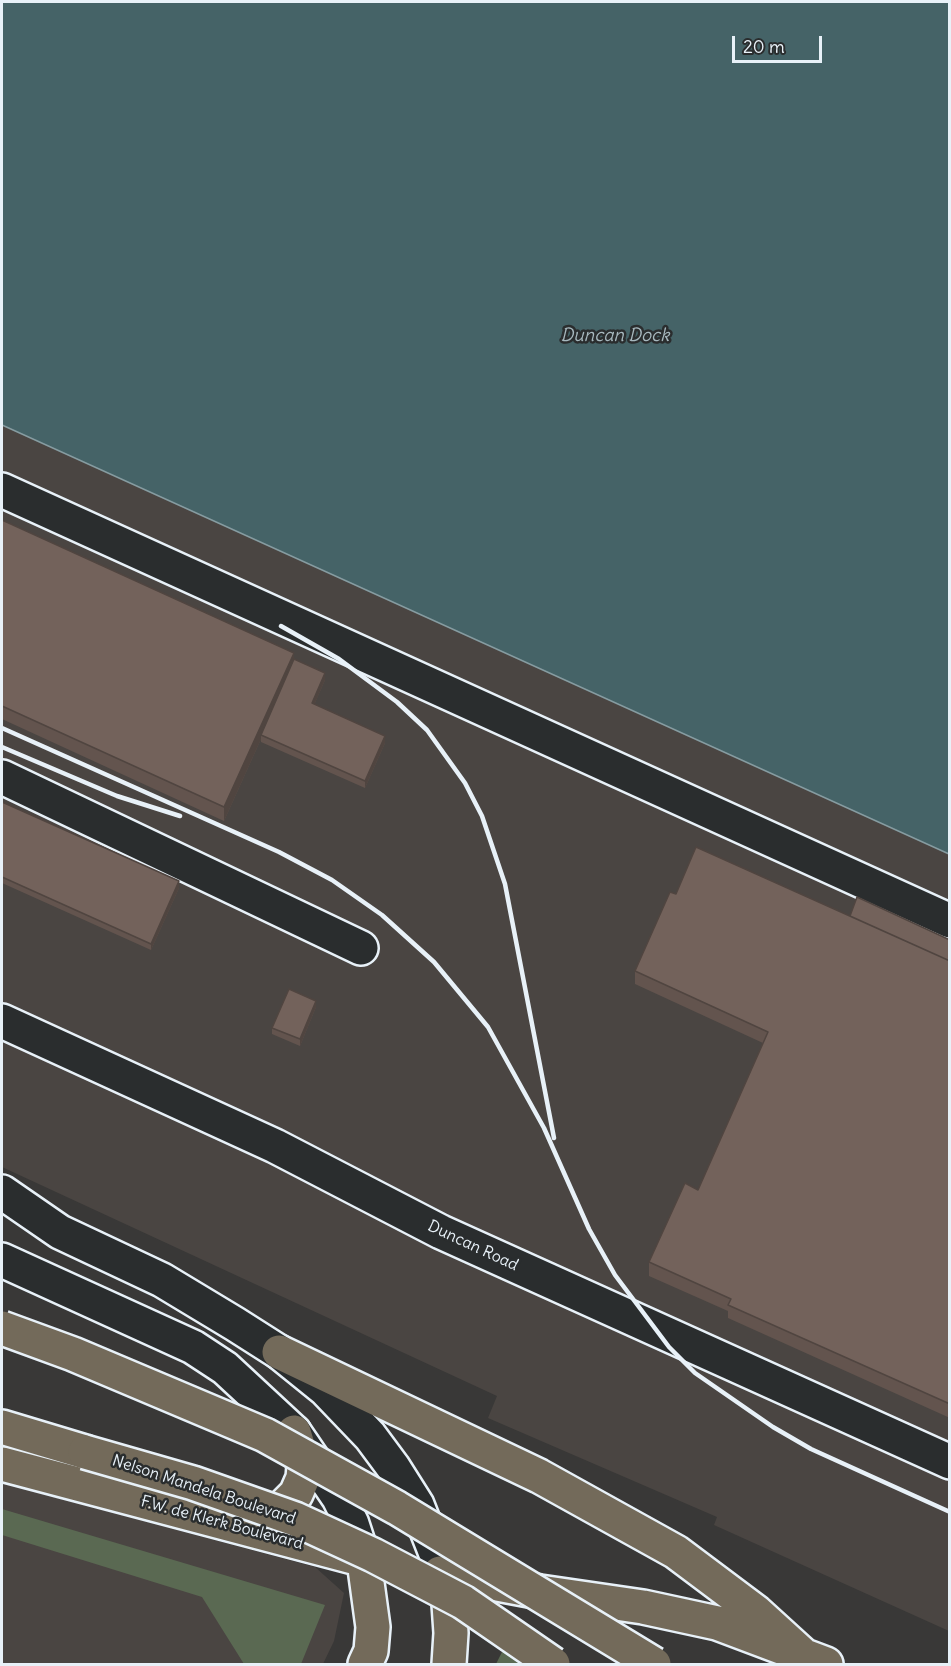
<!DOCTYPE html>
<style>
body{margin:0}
#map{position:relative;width:951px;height:1666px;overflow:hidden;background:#393837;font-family:Delius,sans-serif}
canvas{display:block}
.frame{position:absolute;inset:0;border:3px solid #e8f1f8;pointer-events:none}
.scale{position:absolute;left:732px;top:36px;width:90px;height:27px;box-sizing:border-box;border:3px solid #e8f1f8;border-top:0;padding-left:8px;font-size:18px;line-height:21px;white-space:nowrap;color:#e8f1f8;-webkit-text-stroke:4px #2a2d2e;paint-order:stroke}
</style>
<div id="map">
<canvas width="951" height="1666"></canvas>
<div class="frame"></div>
<div class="scale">20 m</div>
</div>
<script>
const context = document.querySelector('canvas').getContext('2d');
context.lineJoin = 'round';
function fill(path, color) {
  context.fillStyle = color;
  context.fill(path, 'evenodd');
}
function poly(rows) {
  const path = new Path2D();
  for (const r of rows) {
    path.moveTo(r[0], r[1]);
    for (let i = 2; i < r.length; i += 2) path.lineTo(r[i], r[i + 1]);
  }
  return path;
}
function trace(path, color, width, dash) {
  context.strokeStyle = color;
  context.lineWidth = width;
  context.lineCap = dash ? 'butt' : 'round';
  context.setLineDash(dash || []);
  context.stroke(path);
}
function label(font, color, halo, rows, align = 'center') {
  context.font = font + ' Delius,sans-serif';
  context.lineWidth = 5;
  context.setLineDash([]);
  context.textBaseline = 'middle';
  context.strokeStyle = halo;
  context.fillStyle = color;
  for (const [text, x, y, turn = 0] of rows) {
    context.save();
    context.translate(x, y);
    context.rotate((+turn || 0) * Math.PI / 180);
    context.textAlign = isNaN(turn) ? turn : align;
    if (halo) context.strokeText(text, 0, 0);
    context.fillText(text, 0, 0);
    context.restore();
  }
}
fill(poly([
 [2,425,949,854,949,1631,714,1525,717,1517,488,1418,497,1396,2,1167],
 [2,1483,315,1567,344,1593,334,1641,323,1664,2,1664]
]), '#4a4542');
fill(poly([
 [2,1509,325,1605,301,1664,244,1664,202,1597,2,1535],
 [505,1646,553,1664,496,1664]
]), '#5a6952');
const water = poly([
 [2,2,949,2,949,854,2,425,2,2]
]);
fill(water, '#456367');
trace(water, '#869ca1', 1.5);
const minor = poly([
 [2,490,950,921],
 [2,777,361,948],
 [2,1021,275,1146,441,1232,950,1462],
 [2,1192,60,1232,162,1280,235,1324,279,1352,326,1390,370,1436,393,1467,417,1505,444,1574],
 [2,1260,193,1347,225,1368,294,1432,339,1498,352,1524,364,1561]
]);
const major = poly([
 [2,1464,368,1561],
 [255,1523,275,1515,296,1494,303,1478,304,1466,294,1432],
 [364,1561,373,1627,371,1651,365,1664],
 [440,1573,444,1574,449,1604,451,1633,449,1664]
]);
const highway = poly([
 [279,1352,539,1476,676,1552,756,1612,801,1653],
 [2,1427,85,1452],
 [444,1574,540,1592,643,1607,717,1623,826,1664]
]);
trace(minor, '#e8f1f8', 38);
trace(major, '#e8f1f8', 38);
trace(highway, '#e8f1f8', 38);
trace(minor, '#2a2d2e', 33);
trace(major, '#736a5a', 33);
trace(highway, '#736a5a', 33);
trace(poly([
 [281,626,339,659,397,702,427,730,465,783,482,816,505,884,554,1138],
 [2,728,279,852,332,880,382,915,434,962,488,1027,544,1128,589,1229,615,1275,669,1347,695,1373,773,1427,811,1449,950,1512],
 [2,747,117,796,180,816]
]), '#e8f1f8', 4.5);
const highwayBridge = poly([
 [2,1328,73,1354,265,1435,397,1508,654,1664],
 [85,1452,193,1483,295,1519,373,1555,463,1602,553,1664]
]);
trace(highwayBridge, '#e8f1f8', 38, []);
trace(highwayBridge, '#736a5a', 33);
fill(poly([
 [2,520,294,659,325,680,314,705,385,743,365,788,261,742,261,739,224,821,2,719],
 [2,802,179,888,151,950,2,883],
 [676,894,850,916,950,940,950,1418,728,1318,728,1311,649,1276,649,1262,698,1190,763,1043,635,984,635,971],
 [316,1007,300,1046,272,1034,272,1028]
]), '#63544e');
fill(poly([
 [294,653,294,666,261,735,261,739,224,821,224,807],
 [325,673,325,680,312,710,312,703],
 [385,736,385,743,365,788,365,781],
 [179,881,179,888,151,950,151,944],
 [316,1001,316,1007,300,1046,300,1039]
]), '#504540');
const building = poly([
 [2,520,294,653,224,807,2,706,2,520],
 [294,659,325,673,312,703,385,736,365,781,261,735,294,659],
 [2,802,179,881,151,944,2,877,2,802],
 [696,847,950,961,950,1404,728,1305,731,1299,649,1262,685,1183,698,1190,768,1032,635,971,670,892,676,894,696,847],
 [857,897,950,940,950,961,850,916,857,897],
 [289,989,316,1001,300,1039,272,1028,289,989]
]);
fill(building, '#73625b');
trace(building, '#504540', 1.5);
label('16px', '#e8f1f8', '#2a2d2e', [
 ["Duncan Road",473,1246,25],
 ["Nelson Mandela Boulevard",204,1490,18],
 ["F.W. de Klerk Boulevard",222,1523,15]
]);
label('italic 18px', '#a7b8be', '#2a2d2e', [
 ["Duncan Dock",615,336]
]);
</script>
